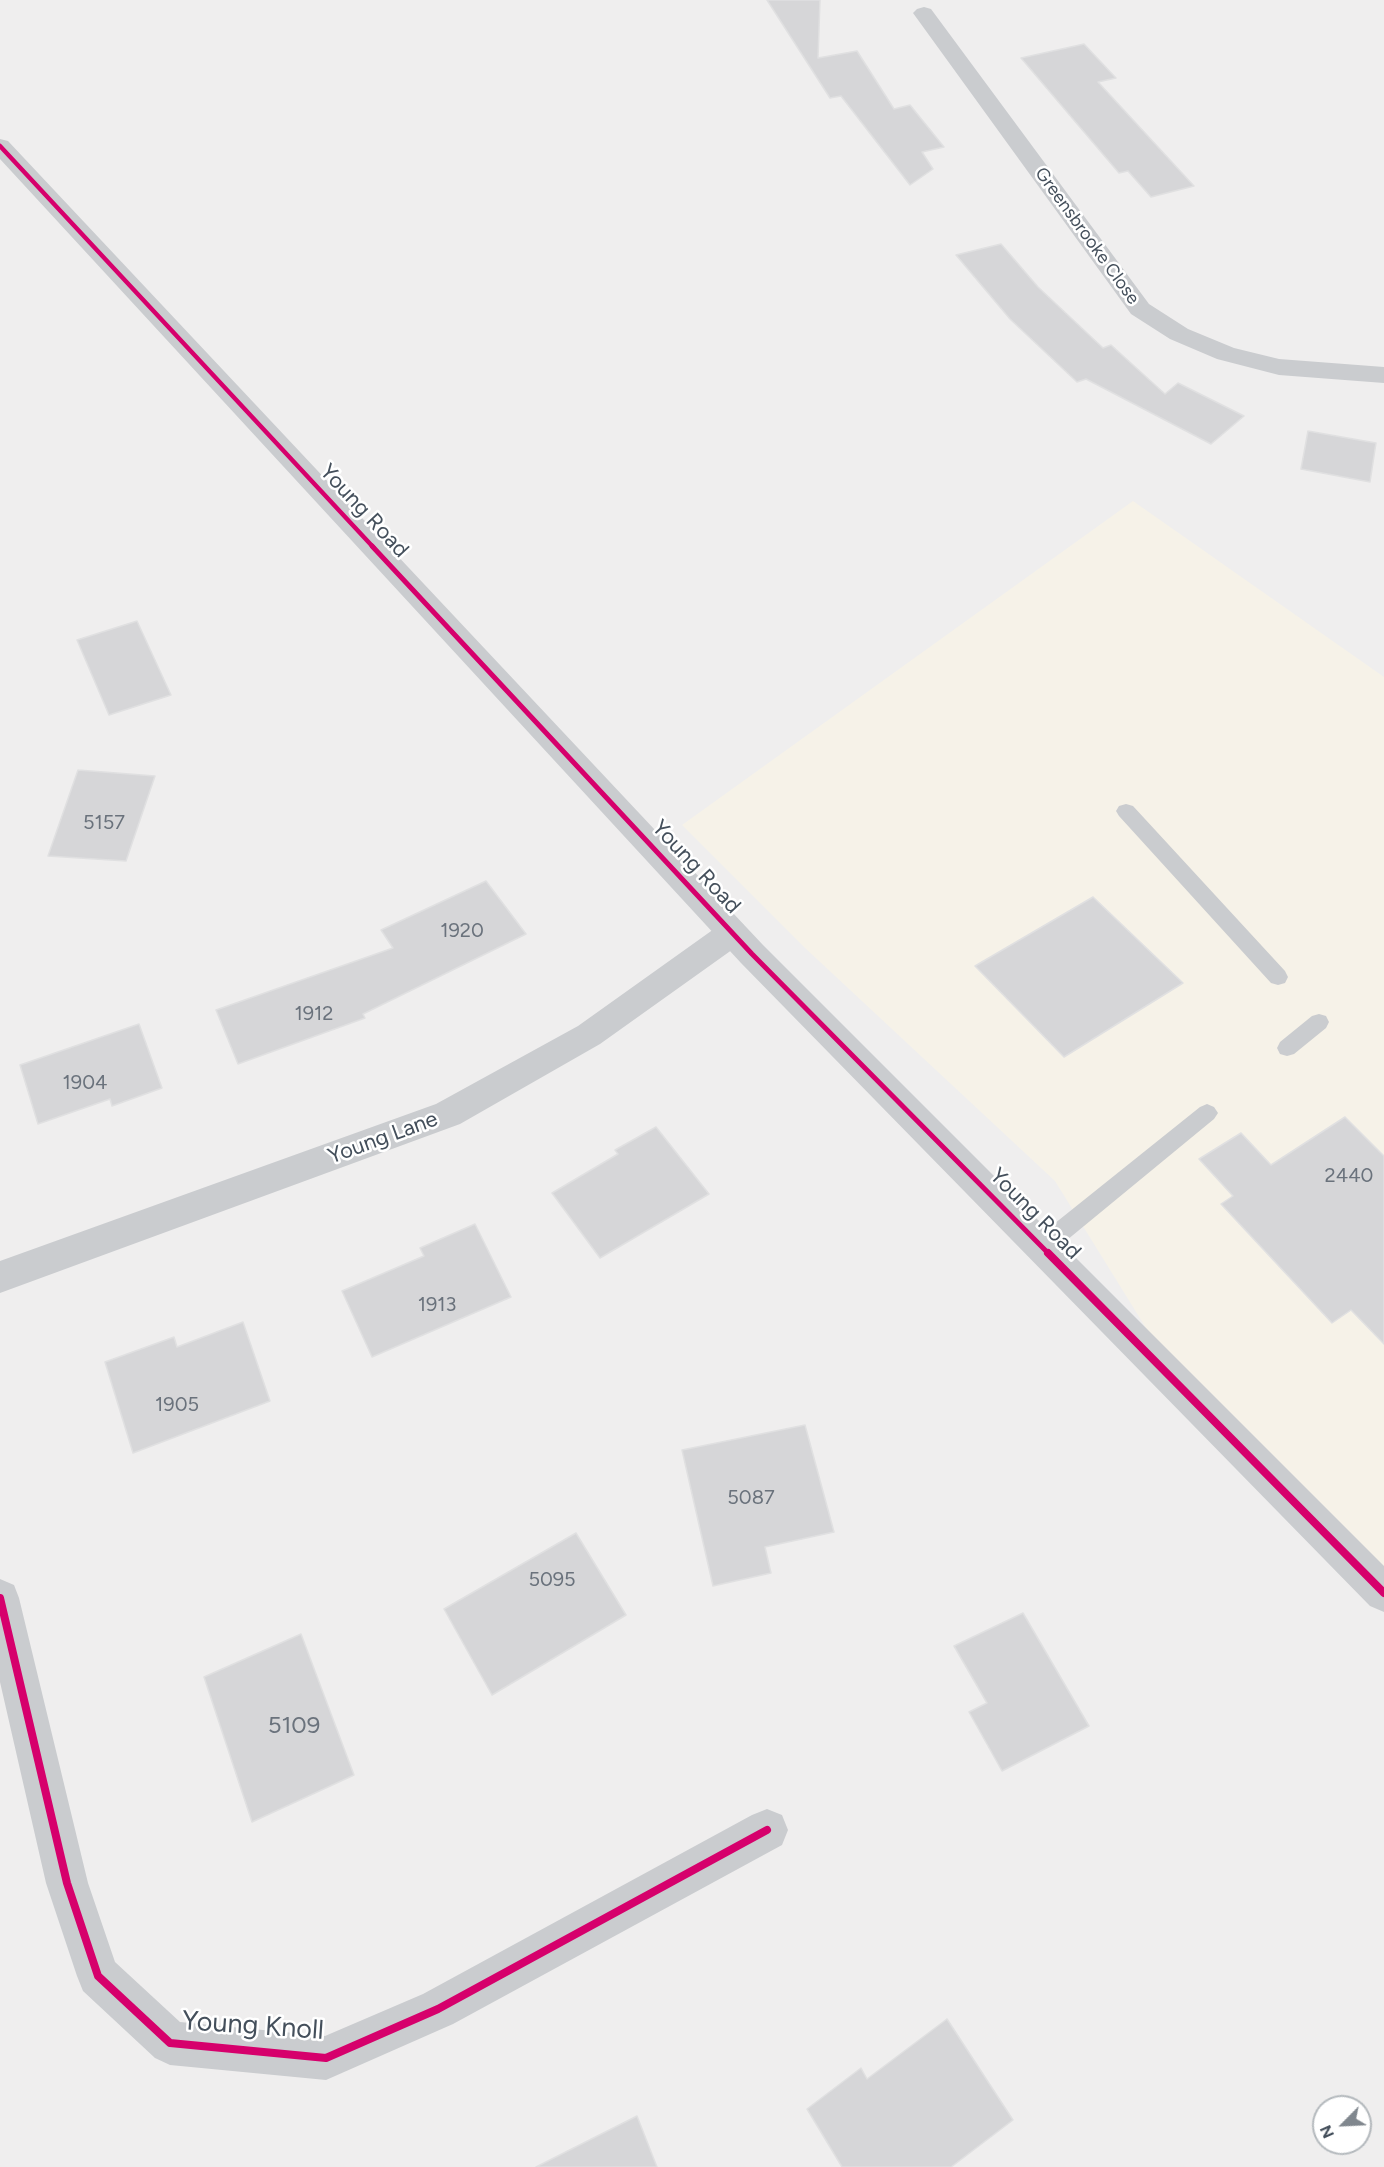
<!DOCTYPE html>
<style>
body{margin:0}
#map{position:relative;width:1384px;height:2167px;overflow:hidden;background:#efeeee;font-family:Figtree,sans-serif}
canvas{display:block}
.north{position:absolute;left:1312px;top:2095px;width:60px;height:60px;box-sizing:border-box;background:#fff;border:2px solid #b4b9bd;border-radius:50%;rotate:246deg;font-size:16px;font-weight:700;line-height:24px;text-align:center;color:#444f5b}
.north::after{content:'';display:block;margin:auto;width:21px;height:27px;background:#80878e;clip-path:polygon(50% 0,100% 100%,50% 72%,0 100%)}
</style>
<div id="map">
<canvas width="1384" height="2167"></canvas>
<div class="north">N</div>
</div>
<script>
const context = document.querySelector('canvas').getContext('2d');
context.lineJoin = 'round';
function fill(path, color) {
  context.fillStyle = color;
  context.fill(path, 'evenodd');
}
function poly(rows) {
  const path = new Path2D();
  for (const r of rows) {
    path.moveTo(r[0], r[1]);
    for (let i = 2; i < r.length; i += 2) path.lineTo(r[i], r[i + 1]);
  }
  return path;
}
function trace(path, color, width, dash) {
  context.strokeStyle = color;
  context.lineWidth = width;
  context.lineCap = dash ? 'butt' : 'round';
  context.setLineDash(dash || []);
  context.stroke(path);
}
function label(font, color, halo, rows, align = 'center') {
  context.font = font + ' Figtree,sans-serif';
  context.lineWidth = 5;
  context.setLineDash([]);
  context.textBaseline = 'middle';
  context.strokeStyle = halo;
  context.fillStyle = color;
  for (const [text, x, y, turn = 0] of rows) {
    context.save();
    context.translate(x, y);
    context.rotate((+turn || 0) * Math.PI / 180);
    context.textAlign = isNaN(turn) ? turn : align;
    if (halo) context.strokeText(text, 0, 0);
    context.fillText(text, 0, 0);
    context.restore();
  }
}
fill(poly([
 [1133,501,1384,677,1384,1568,1185,1391,1055,1181,804,947,682,825]
]), '#f6f2e8');
const building = poly([
 [767,0,820,0,818,58,857,51,894,109,910,105,944,147,922,152,933,169,910,185,841,96,830,98,767,0],
 [1084,44,1116,78,1098,82,1194,186,1151,197,1128,171,1119,173,1021,58,1084,44],
 [1001,244,1038,287,1103,348,1111,345,1165,394,1178,383,1244,416,1211,444,1086,379,1077,382,1010,319,956,255,1001,244],
 [1308,431,1376,443,1370,482,1301,469,1308,431],
 [137,621,171,695,109,715,77,640,137,621],
 [78,770,155,776,126,861,48,856,78,770],
 [486,881,526,934,363,1014,365,1018,238,1064,216,1010,393,948,381,930,486,881],
 [1093,897,1183,983,1064,1057,975,966,1093,897],
 [139,1024,162,1088,112,1106,110,1099,38,1124,20,1065,139,1024],
 [1345,1117,1384,1156,1384,1344,1351,1310,1332,1323,1221,1204,1233,1196,1199,1159,1241,1133,1271,1165,1345,1117],
 [656,1127,709,1194,600,1258,552,1193,618,1154,615,1150,656,1127],
 [475,1224,511,1297,372,1357,342,1291,424,1256,420,1248,475,1224],
 [243,1322,270,1401,133,1453,105,1362,174,1337,177,1347,243,1322],
 [805,1425,834,1532,765,1547,771,1573,713,1586,682,1450,805,1425],
 [576,1533,626,1615,492,1695,444,1609,576,1533],
 [1023,1613,1089,1726,1002,1771,969,1712,987,1703,954,1646,1023,1613],
 [301,1634,354,1775,252,1822,204,1677,301,1634],
 [947,2019,1013,2120,951,2167,842,2167,807,2109,861,2068,867,2079,947,2019],
 [637,2116,657,2167,536,2167,637,2116]
]);
fill(building, '#d6d6d8');
trace(building, '#e0e0e1', 1.5);
fill(poly([
 [1126,804,1133,806,1285,971,1288,977,1285,983,1278,985,1271,983,1119,816,1116,811,1119,806,1126,804],
 [1319,1014,1326,1016,1329,1022,1326,1028,1294,1054,1287,1056,1280,1054,1277,1048,1280,1042,1312,1016,1319,1014],
 [1207,1104,1214,1107,1218,1113,1214,1119,1050,1254,1042,1257,1034,1254,1031,1247,1034,1240,1200,1107,1207,1104]
]), '#cacccf');
fill(poly([
 [924,7,931,9,1149,304,1188,329,1234,348,1279,359,1384,367,1384,383,1279,375,1217,359,1170,339,1131,314,913,13,917,9,924,7],
 [732,921,743,924,748,933,743,942,600,1044,460,1124,0,1293,0,1261,436,1104,578,1026,721,924,732,921],
 [0,1579,14,1585,19,1598,88,1883,115,1962,180,2022,325,2036,423,1994,752,1815,767,1809,782,1815,788,1830,782,1845,453,2024,326,2080,170,2065,155,2058,83,1991,77,1976,46,1883,0,1682,0,1579]
]), '#cacccf');
fill(poly([
 [0,139,8,141,763,945,1384,1566,1384,1612,1370,1606,741,963,0,159,0,139]
]), '#cacccf');
trace(poly([
 [0,146,374,548]
]), '#d6006c', 4.5);
trace(poly([
 [372,546,752,954,1049,1254]
]), '#d6006c', 5);
trace(poly([
 [1048,1253,1384,1593],
 [0,1598,67,1883,98,1976,170,2043,326,2058,438,2009,767,1830]
]), '#d6006c', 8);
label('18px', '#444f5b', '#fff', [
 ["Greensbrooke Close",1087,236,54]
]);
label('20px', '#6a727c', null, [
 ["5157",104,823],
 ["1920",462,931],
 ["1912",314,1014],
 ["1904",85,1083],
 ["2440",1349,1176],
 ["1913",437,1305],
 ["1905",177,1405],
 ["5087",751,1498],
 ["5095",552,1580]
]);
label('22px', '#444f5b', '#fff', [
 ["Young Road",364,511,47],
 ["Young Road",696,867,47],
 ["Young Lane",383,1138,-20],
 ["Young Road",1035,1214,45]
]);
label('24px', '#6a727c', null, [
 ["5109",294,1726]
]);
label('27px', '#444f5b', '#fff', [
 ["Young Knoll",253,2026,4]
]);
</script>
